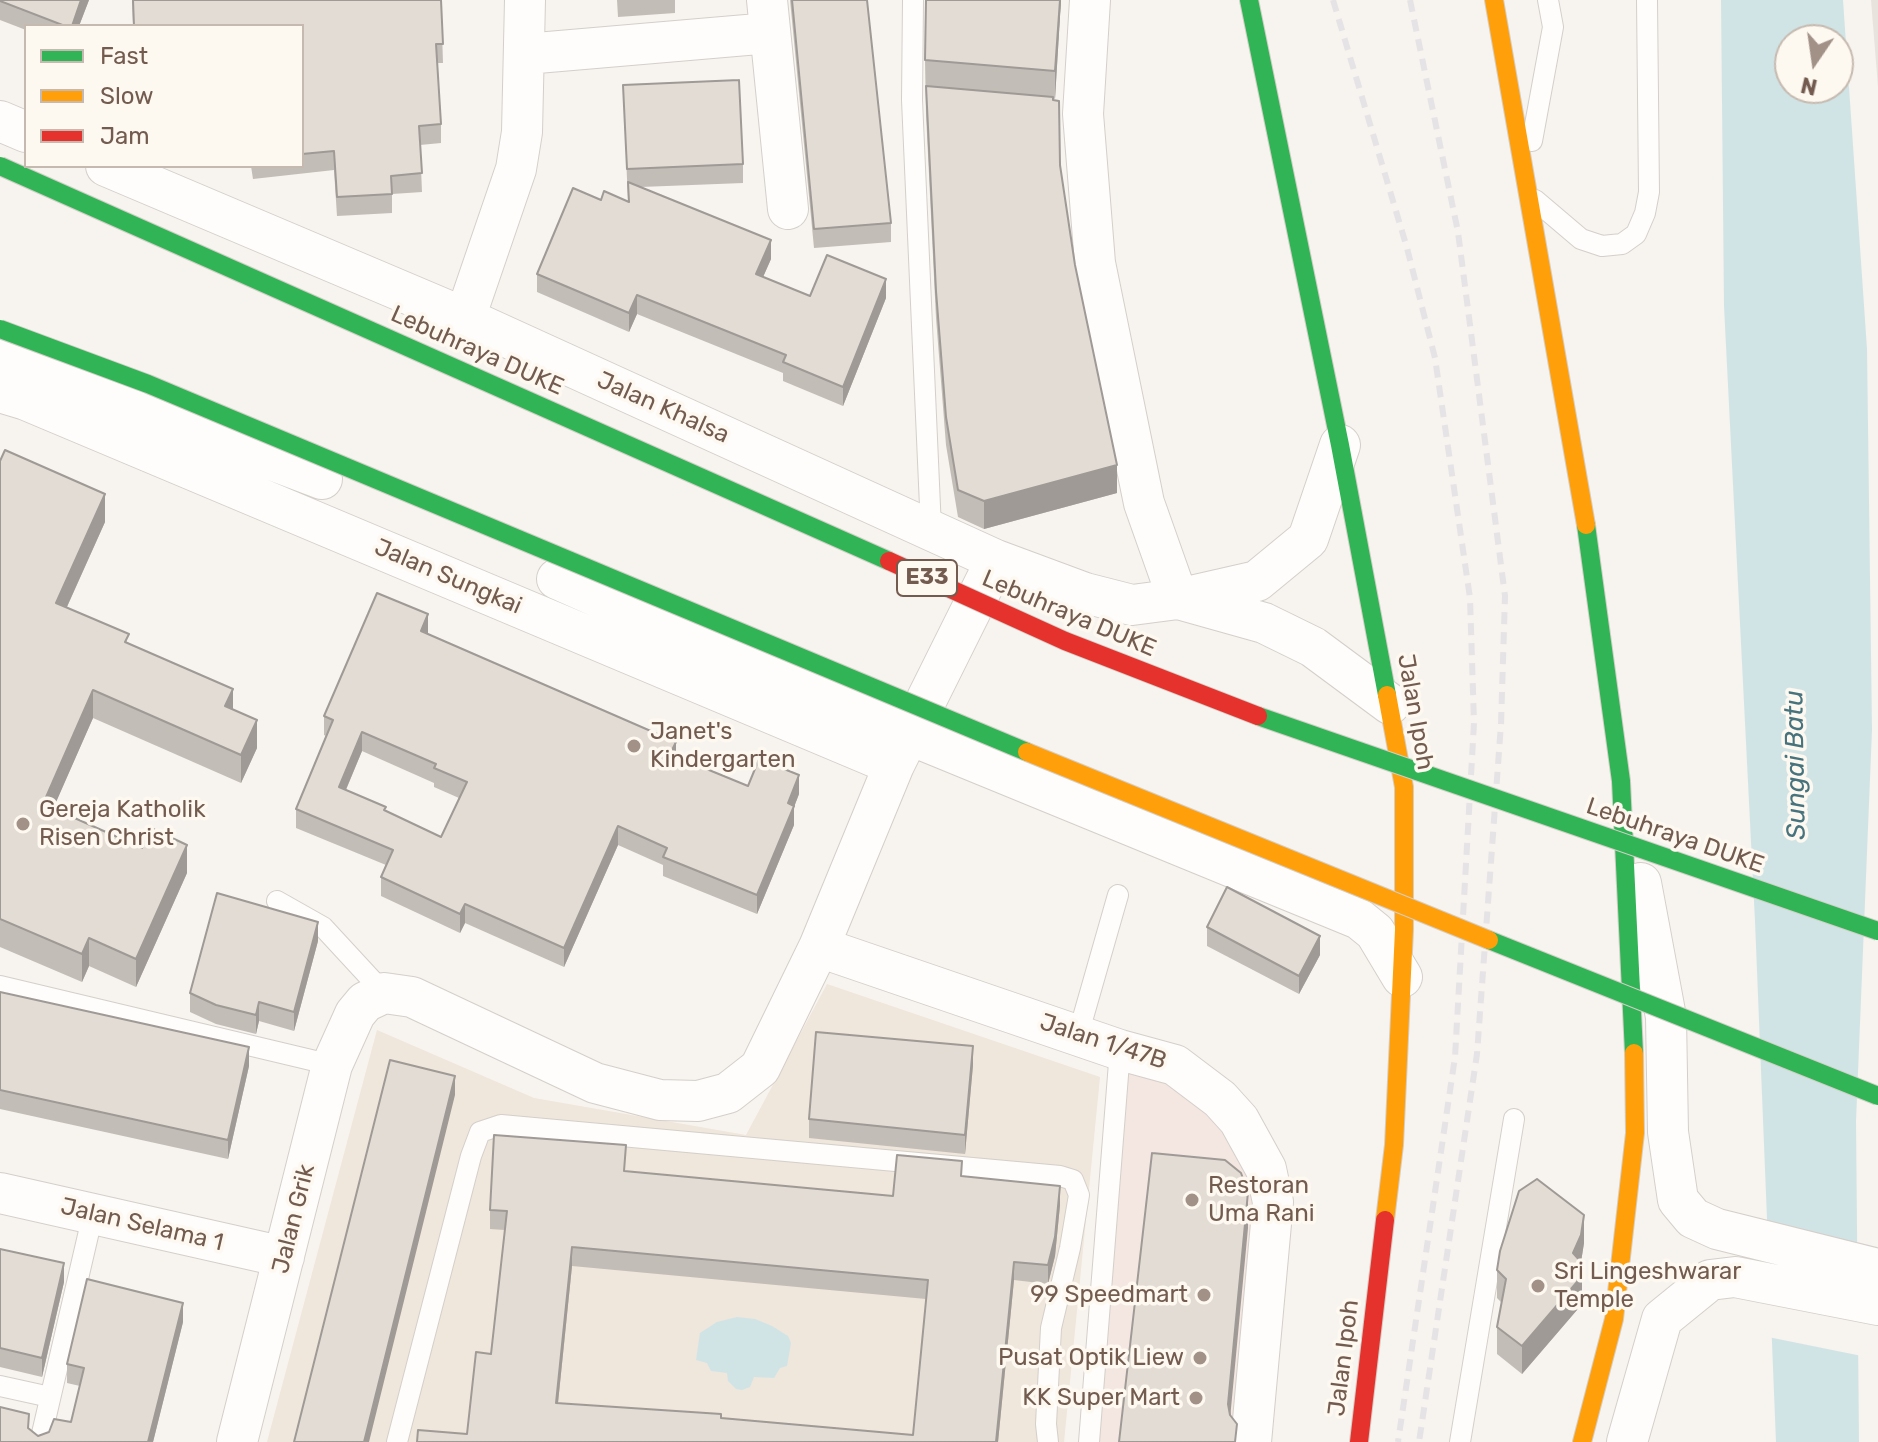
<!DOCTYPE html>
<style>
body{margin:0}
#map{position:relative;width:1878px;height:1442px;overflow:hidden;background:#f7f3ee;font-family:Rubik,sans-serif}
canvas{display:block}
.legend{position:absolute;left:24px;top:24px;width:280px;height:144px;box-sizing:border-box;background:#fdf8f0;border:2px solid #c6bab0;margin:0;padding:10px 14px;list-style:none;font-size:24px;color:#735c4f}
.legend li{display:flex;align-items:center;gap:16px;height:40px}
.legend b{width:40px;border:2px solid #c6bab0}
.north{position:absolute;left:1774px;top:24px;width:80px;height:80px;box-sizing:border-box;background:#fdf8f0;border:2px solid #c6bab0;border-radius:50%;rotate:193deg;font-size:22px;font-weight:700;line-height:32px;text-align:center;color:#735c4f}
.north::after{content:'';display:block;margin:auto;width:28px;height:36px;background:#a19187;clip-path:polygon(50% 0,100% 100%,50% 72%,0 100%)}
</style>
<div id="map">
<canvas width="1878" height="1442"></canvas>
<ul class="legend">
<li><b style="height:10px;background:#30b455"></b>Fast</li>
<li><b style="height:10px;background:#ff9f0a"></b>Slow</li>
<li><b style="height:10px;background:#e5322d"></b>Jam</li>
</ul>
<div class="north">N</div>
</div>
<script>
const context = document.querySelector('canvas').getContext('2d');
context.lineJoin = 'round';
function fill(path, color) {
  context.fillStyle = color;
  context.fill(path, 'evenodd');
}
function poly(rows) {
  const path = new Path2D();
  for (const r of rows) {
    path.moveTo(r[0], r[1]);
    for (let i = 2; i < r.length; i += 2) path.lineTo(r[i], r[i + 1]);
  }
  return path;
}
function trace(path, color, width, dash) {
  context.strokeStyle = color;
  context.lineWidth = width;
  context.lineCap = dash ? 'butt' : 'round';
  context.setLineDash(dash || []);
  context.stroke(path);
}
function label(font, color, halo, rows, align = 'center') {
  context.font = font + ' Rubik,sans-serif';
  context.lineWidth = 7;
  context.setLineDash([]);
  context.textBaseline = 'middle';
  context.strokeStyle = halo;
  context.fillStyle = color;
  for (const [text, x, y, turn = 0] of rows) {
    context.save();
    context.translate(x, y);
    context.rotate((+turn || 0) * Math.PI / 180);
    context.textAlign = isNaN(turn) ? turn : align;
    if (halo) context.strokeText(text, 0, 0);
    context.fillText(text, 0, 0);
    context.restore();
  }
}
fill(poly([
 [827,984,1100,1077,1064,1442,267,1442,377,1030,534,1098,746,1135]
]), '#efe6dc');
fill(poly([
 [1129,1068,1194,1091,1284,1194,1256,1442,1089,1442]
]), '#f4e6e0');
fill(poly([
 [1871,0,1878,0,1878,87]
]), '#e9e3de');
fill(poly([
 [1721,0,1843,0,1867,349,1872,730,1856,1121,1859,1442,1776,1442,1755,921,1724,306],
 [1790,40,1838,40,1838,88,1790,88],
 [737,1317,755,1319,772,1326,788,1336,791,1343,787,1366,780,1368,774,1378,754,1377,750,1387,742,1390,736,1389,728,1381,727,1373,711,1371,707,1363,696,1360,700,1333,717,1322]
]), '#d0e4e6');
fill(poly([
 [1763,1230,1861,1253,1862,1356,1768,1337]
]), '#f7f3ee');
const lane = poly([
 [913,0,912,100,931,529],
 [1532,141,1553,27,1548,0],
 [1535,200,1581,239,1602,246,1622,244,1636,234,1645,213,1649,192,1647,0],
 [277,901,323,927,384,993],
 [0,986,332,1065],
 [1078,1035,1118,895],
 [0,1386,50,1397],
 [40,1442,93,1214],
 [397,1442,471,1156,480,1132,501,1125,1060,1176,1073,1180,1079,1195,1070,1248,1051,1328,1046,1424,1048,1442],
 [1089,1442,1120,1050],
 [1460,1442,1514,1119]
]);
const street = poly([
 [767,0,788,209],
 [1090,0,1083,114,1095,263,1144,503,1178,599],
 [525,54,770,33],
 [0,121,26,132],
 [106,166,465,318,996,560,1085,593,1132,605,1178,599,1257,581,1308,539,1340,445],
 [465,318,516,169,522,132,525,0],
 [0,357,322,479],
 [0,392,26,400,894,765],
 [557,579,910,735,1359,919,1375,932,1402,977],
 [1182,600,1264,623,1313,647,1390,704],
 [1641,883,1666,1017,1668,1132,1678,1200,1693,1218,1717,1229,1878,1269],
 [819,947,1120,1050,1175,1065,1220,1099,1239,1120,1266,1169,1273,1202,1251,1442],
 [0,1193,284,1257],
 [237,1442,332,1065,355,1014,365,1002,384,993,412,997,595,1083,660,1100,698,1101,728,1093,760,1068,819,947,894,765,996,560],
 [1627,1442,1662,1319,1710,1280,1735,1277,1878,1305]
]);
const fast = poly([
 [1249,0,1340,445,1387,695],
 [1586,525,1621,781,1634,1053]
]);
const slow = poly([
 [1494,0,1586,525],
 [1385,1220,1394,1145,1404,930,1404,787,1387,695],
 [1582,1442,1614,1319,1635,1133,1634,1053]
]);
const jam = poly([
 [1359,1442,1385,1220]
]);
trace(lane, '#d4cfc9', 22);
trace(street, '#d4cfc9', 42);
trace(fast, '#d5cec8', 20);
trace(slow, '#d5cec8', 20);
trace(jam, '#d5cec8', 20);
trace(lane, '#fefdfc', 20);
trace(street, '#fefdfc', 40);
trace(fast, '#30b455', 18);
trace(slow, '#ff9f0a', 18);
trace(jam, '#e5322d', 18);
trace(poly([
 [1333,0,1407,248,1435,358,1470,598,1474,723,1455,1057,1398,1442],
 [1410,0,1458,232,1505,596,1501,724,1477,1054,1419,1442]
]), '#e5e3e5', 6, [12, 8]);
const fastBridge = poly([
 [0,166,889,561],
 [0,329,148,384,1027,752],
 [1258,716,1878,931],
 [1489,940,1878,1096]
]);
const slowBridge = poly([
 [1027,752,1489,940]
]);
const jamBridge = poly([
 [889,561,1065,641,1258,716]
]);
trace(fastBridge, '#d5cec8', 20, []);
trace(slowBridge, '#d5cec8', 20, []);
trace(jamBridge, '#d5cec8', 20, []);
trace(fastBridge, '#30b455', 18);
trace(slowBridge, '#ff9f0a', 18);
trace(jamBridge, '#e5322d', 18);
fill(poly([
 [0,0,89,0,79,26,26,26,26,30,0,20],
 [132,0,441,0,443,63,437,63,441,124,441,143,420,145,422,192,392,194,392,213,337,216,334,170,253,179,251,166,302,166,302,26,133,26],
 [617,0,675,0,675,13,618,17],
 [790,0,867,0,891,223,891,242,814,248],
 [1061,0,1055,99,1053,98,1060,165,1075,265,1117,493,984,529,958,517,946,445,936,318,926,114,925,60],
 [623,85,743,164,743,183,641,187,771,259,763,277,810,296,886,298,843,406,783,381,783,373,637,314,629,332,537,292,537,274,601,200,628,202],
 [0,461,105,522,67,607,129,643,233,709,257,748,241,783,93,718,53,808,187,873,136,987,89,966,82,982,0,947],
 [428,633,428,634,676,756,748,786,799,794,794,807,794,825,757,914,663,876,663,865,618,845,564,967,465,923,460,933,381,896,381,877,386,865,296,828,296,809,326,736,324,735,324,716],
 [362,751,434,783,434,787,459,798,441,837,386,811,346,790],
 [1207,927,1320,955,1299,994,1207,946],
 [318,941,294,1031,259,1021,256,1034,216,1024,190,1012,190,993],
 [0,992,249,1066,228,1159,0,1109],
 [973,1065,965,1154,809,1138,809,1119],
 [625,1171,893,1196,962,1176,1060,1205,1055,1256,1048,1284,1014,1280,998,1442,467,1434,491,1354,505,1230,490,1229,490,1210],
 [572,1266,926,1299,913,1435,558,1403],
 [1584,1243,1581,1262,1582,1291,1577,1310,1522,1374,1497,1354,1497,1327,1502,1303,1497,1298,1497,1270],
 [0,1249,64,1282,42,1377,0,1367],
 [183,1322,153,1442,0,1442,29,1428,38,1436,49,1432,71,1422,80,1386,67,1383,67,1364]
]), '#c3bdb7');
fill(poly([
 [81,0,89,0,79,26,72,26],
 [1060,0,1061,0,1055,99,1055,71],
 [771,240,771,259,756,293,756,274],
 [886,279,886,298,843,406,843,387],
 [637,295,637,314,629,332,629,313],
 [1117,465,1117,493,984,529,984,501],
 [105,494,105,522,56,631,56,603],
 [428,614,428,633,421,650,421,631],
 [233,689,233,717,225,706],
 [93,690,93,718,43,832,43,804],
 [257,720,257,748,241,783,241,755],
 [362,732,362,751,339,806,339,787],
 [676,742,676,761,670,754],
 [799,775,799,794,794,807,794,825,757,914,757,895,788,803],
 [618,826,618,845,564,967,564,948],
 [187,845,187,873,136,987,136,959],
 [465,904,465,923,460,933,460,914],
 [318,922,318,941,294,1031,294,1012],
 [1320,936,1320,955,1299,994,1299,976],
 [89,938,89,966,82,982,82,954],
 [259,1002,259,1021,256,1034,256,1015],
 [973,1046,973,1065,965,1154,965,1135],
 [249,1047,249,1066,228,1159,228,1140],
 [455,1076,455,1095,369,1442,364,1442],
 [1060,1186,1060,1205,1055,1256,1048,1284,1048,1265],
 [1248,1192,1248,1228,1228,1440,1228,1404],
 [1584,1215,1584,1243,1581,1262,1573,1253],
 [572,1247,572,1266,556,1422,556,1403],
 [1014,1262,1014,1280,998,1442,996,1442],
 [64,1263,64,1282,42,1377,42,1358],
 [1582,1263,1582,1291,1577,1310,1522,1374,1522,1346],
 [183,1303,183,1322,153,1442,148,1442]
]), '#9f9a95');
const building = poly([
 [0,0,81,0,72,26,65,26,0,1,0,0],
 [133,0,441,0,443,44,436,44,441,124,419,126,422,173,391,176,392,194,337,197,334,151,302,154,302,26,134,26,133,0],
 [792,0,867,0,891,223,814,229,792,0],
 [926,0,1060,0,1055,71,925,60,926,0],
 [739,80,743,164,627,169,623,85,739,80],
 [926,86,1053,97,1053,100,1059,101,1060,165,1075,265,1117,465,984,501,958,490,946,417,936,291,926,86],
 [628,182,771,240,756,274,810,296,827,255,886,279,843,387,783,362,786,355,637,295,629,313,537,274,573,188,601,200,604,191,629,202,628,182],
 [5,450,105,494,56,603,129,634,125,642,233,689,225,706,257,720,241,755,93,690,43,804,142,848,151,828,187,845,136,959,89,938,82,954,0,919,0,461,5,450],
 [377,593,428,614,421,631,676,742,670,754,748,786,759,759,799,775,788,803,794,806,757,895,663,857,667,848,618,826,564,948,465,904,460,914,381,877,393,850,296,809,333,720,324,716,377,593],
 [362,732,436,764,434,768,467,782,441,837,384,810,386,807,339,787,362,732],
 [1227,887,1320,936,1299,976,1207,927,1227,887],
 [217,893,318,922,294,1012,259,1002,256,1015,216,1005,190,993,217,893],
 [0,992,249,1047,228,1140,0,1090,0,992],
 [816,1032,973,1046,965,1135,809,1119,816,1032],
 [390,1060,455,1076,364,1442,294,1442,390,1060],
 [494,1135,626,1145,624,1171,893,1196,897,1155,962,1161,961,1176,1060,1186,1055,1237,1048,1265,1014,1262,996,1442,417,1442,418,1430,467,1434,476,1352,491,1354,507,1211,490,1210,494,1135],
 [572,1247,928,1280,913,1435,721,1418,721,1414,556,1403,572,1247],
 [1152,1153,1225,1160,1241,1173,1248,1192,1228,1404,1230,1415,1237,1424,1235,1442,1119,1442,1152,1153],
 [1537,1179,1584,1215,1581,1235,1573,1253,1582,1263,1577,1282,1522,1346,1497,1327,1506,1279,1497,1270,1500,1251,1519,1191,1537,1179],
 [0,1249,64,1263,42,1358,0,1348,0,1249],
 [87,1279,183,1303,148,1442,0,1442,0,1407,29,1414,28,1428,38,1436,49,1432,54,1419,71,1422,84,1368,67,1364,87,1279]
]);
fill(building, '#e3dcd5');
trace(building, '#9f9a95', 2);
for (const [x, y, r, color] of [
 [634,746,8,"#a19187"],
 [23,824,8,"#a19187"],
 [1192,1200,8,"#a19187"],
 [1538,1286,8,"#a19187"],
 [1204,1295,8,"#a19187"],
 [1200,1358,8,"#a19187"],
 [1196,1398,8,"#a19187"]
]) {
  const dot = new Path2D();
  dot.arc(x, y, r, 0, 2 * Math.PI);
  context.fillStyle = color;
  context.fill(dot);
  trace(dot, '#fdf8f0', 3);
}
for (const [x, y, w] of [
 [927,578,60]
]) {
  const box = new Path2D();
  box.roundRect(x - w / 2, y - 18, w, 36, 6);
  context.fillStyle = '#fdf8f0';
  context.fill(box);
  trace(box, '#735c4f', 2);
}
label('bold 22px', '#735c4f', null, [
 ["E33",927,578]
]);
label('24px', '#735c4f', '#fdf8f0', [
 ["Lebuhraya DUKE",477,351,24],
 ["Jalan Khalsa",663,408,24],
 ["Jalan Sungkai",448,577,23],
 ["Lebuhraya DUKE",1069,614,23],
 ["Jalan Ipoh",1415,712,80],
 ["Lebuhraya DUKE",1675,836,19],
 ["Jalan 1/47B",1103,1042,18],
 ["Jalan Grik",294,1219,-76],
 ["Jalan Selama 1",142,1225,13],
 ["Jalan Ipoh",1344,1358,-83]
]);
label('24px', '#735c4f', '#fdf8f0', [
 ["Janet's",650,732],
 ["Kindergarten",650,760],
 ["Gereja Katholik",39,810],
 ["Risen Christ",39,838],
 ["Restoran",1208,1186],
 ["Uma Rani",1208,1214],
 ["Sri Lingeshwarar",1554,1272],
 ["Temple",1554,1300],
 ["99 Speedmart",1188,1295,"right"],
 ["Pusat Optik Liew",1184,1358,"right"],
 ["KK Super Mart",1180,1398,"right"]
], 'left');
label('italic 26px', '#47737d', '#fdf8f0', [
 ["Sungai Batu",1796,765,-91]
]);
</script>
